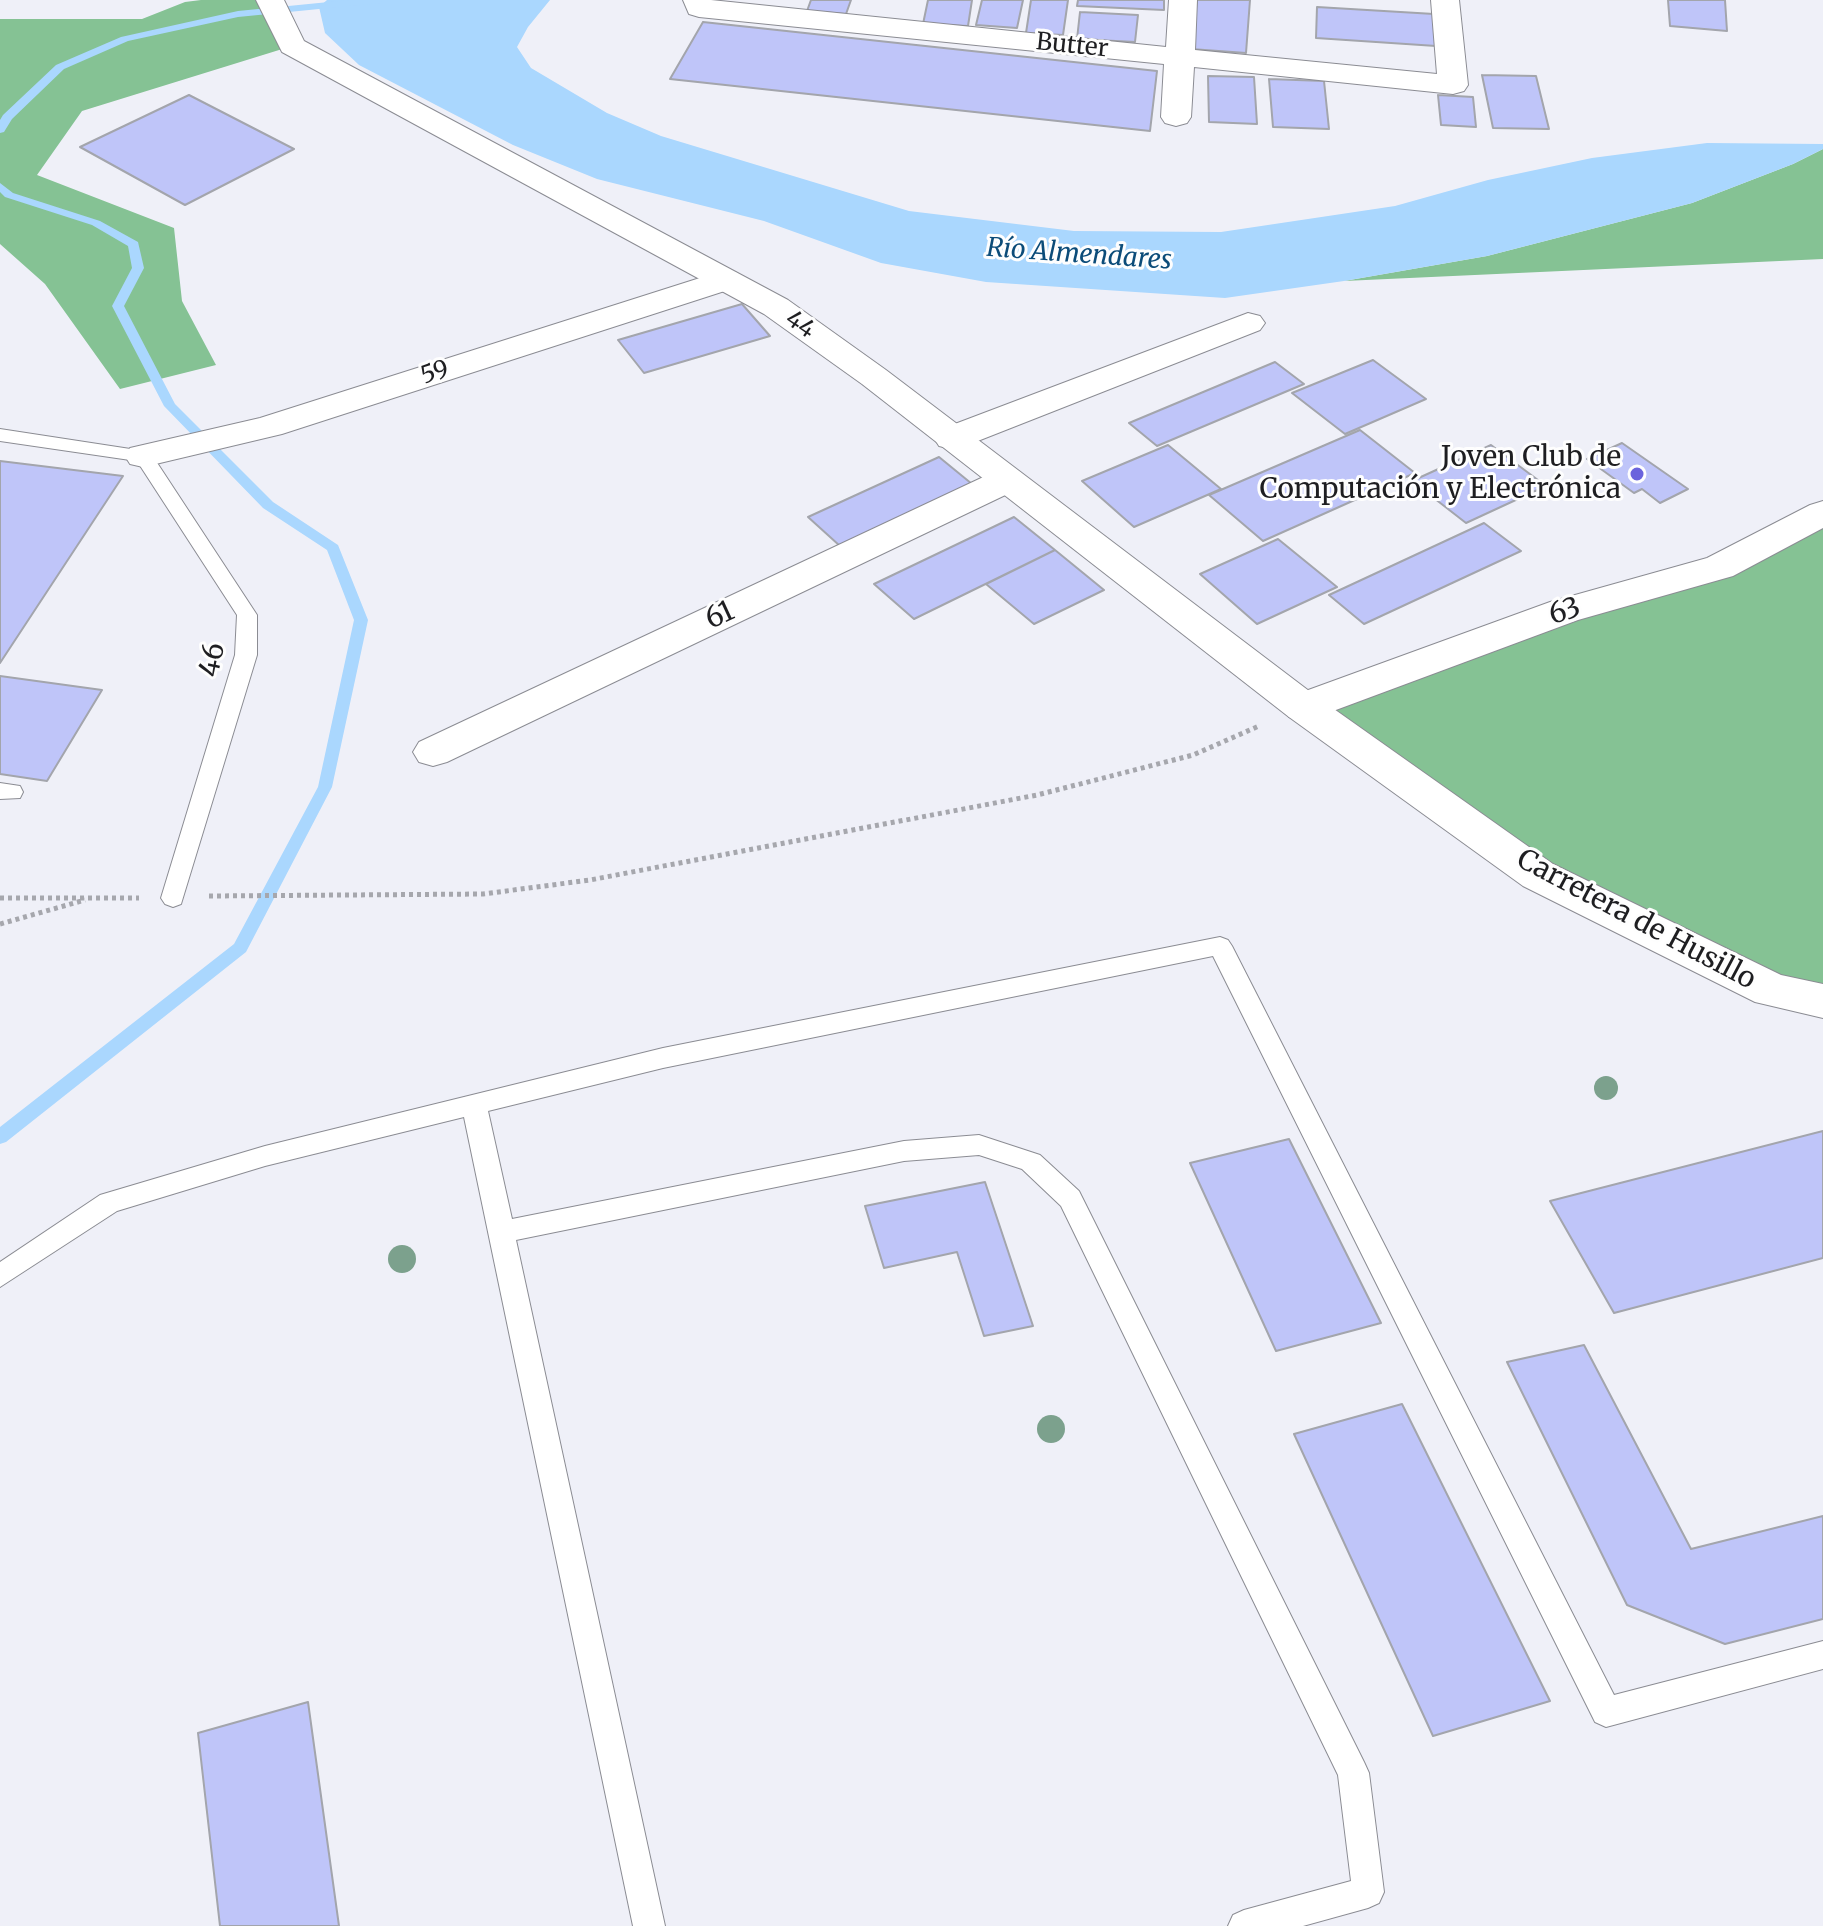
<!DOCTYPE html>
<meta charset="utf-8">
<style>
body{margin:0}
canvas{display:block;background:#eff0f8}
</style>
<canvas width="1823" height="1926"></canvas>
<script>
const context = document.querySelector('canvas').getContext('2d');
context.lineJoin = 'round';
function fill(path, color) {
  context.fillStyle = color;
  context.fill(path, 'evenodd');
}
function poly(rows) {
  const path = new Path2D();
  for (const r of rows) {
    path.moveTo(r[0], r[1]);
    for (let i = 2; i < r.length; i += 2) path.lineTo(r[i], r[i + 1]);
  }
  return path;
}
function trace(path, color, width, dash) {
  context.strokeStyle = color;
  context.lineWidth = width;
  context.lineCap = dash ? 'butt' : 'round';
  context.setLineDash(dash || []);
  context.stroke(path);
}
function label(font, color, halo, rows, align = 'center') {
  context.font = font + ' Merriweather,serif';
  context.lineWidth = 6;
  context.setLineDash([]);
  context.textBaseline = 'middle';
  context.strokeStyle = halo;
  context.fillStyle = color;
  for (const [text, x, y, turn = 0] of rows) {
    context.save();
    context.translate(x, y);
    context.rotate((+turn || 0) * Math.PI / 180);
    context.textAlign = isNaN(turn) ? turn : align;
    if (halo) context.strokeText(text, 0, 0);
    context.fillText(text, 0, 0);
    context.restore();
  }
}
fill(poly([
 [201,0,270,0,292,46,82,111,37,175,174,228,182,301,216,365,120,389,45,284,0,244,0,19,142,19,185,2],
 [1823,149,1823,259,1344,281,1487,256,1692,203,1793,164],
 [1823,502,1823,1001,1538,875,1303,707,1720,567]
]), '#85c294');
fill(poly([
 [327,0,550,0,528,27,517,47,531,68,607,113,661,136,909,211,1074,231,1221,232,1395,206,1488,180,1592,158,1707,143,1823,144,1823,149,1793,164,1692,203,1487,256,1344,281,1225,298,986,282,881,263,764,221,597,179,513,145,359,65,325,33,319,7]
]), '#aad7fe');
fill(poly([
 [349,0,385,0,380,3,238,17,128,41,64,69,12,119,4,132,0,133,0,120,3,115,56,65,121,37,238,11,349,0],
 [0,183,13,193,100,221,138,242,144,268,124,306,175,404,273,502,338,545,368,620,332,787,246,952,6,1142,0,1144,0,1127,234,944,318,787,354,620,327,550,263,508,164,406,112,306,132,268,128,246,92,225,5,197,0,192,0,183]
]), '#aad7fe');
const building = poly([
 [811,0,851,0,846,14,807,11,811,0],
 [928,0,972,0,968,26,923,24,928,0],
 [982,0,1023,0,1017,28,976,25,982,0],
 [1031,0,1068,0,1063,35,1026,33,1031,0],
 [1078,0,1164,0,1164,10,1077,6,1078,0],
 [1197,0,1250,0,1246,53,1191,49,1197,0],
 [1668,0,1725,0,1727,31,1670,26,1668,0],
 [1317,7,1434,14,1436,46,1316,38,1317,7],
 [1080,12,1138,15,1135,42,1077,39,1080,12],
 [703,22,1157,71,1150,131,670,79,703,22],
 [1482,75,1536,76,1549,129,1493,128,1482,75],
 [1208,76,1254,77,1257,124,1209,122,1208,76],
 [1269,79,1324,81,1329,129,1273,127,1269,79],
 [189,95,294,149,185,205,80,147,189,95],
 [1438,95,1473,97,1476,127,1441,125,1438,95],
 [742,304,770,336,644,373,618,340,742,304],
 [1373,360,1426,399,1345,434,1292,393,1373,360],
 [1275,362,1304,384,1157,446,1129,423,1275,362],
 [1360,430,1415,473,1263,541,1209,495,1360,430],
 [1622,443,1688,489,1660,503,1642,489,1634,493,1587,459,1622,443],
 [1168,445,1221,489,1134,527,1082,481,1168,445],
 [1491,445,1546,486,1466,523,1412,481,1491,445],
 [939,457,972,484,840,546,808,517,939,457],
 [0,461,123,476,0,663,0,461],
 [1014,517,1055,550,914,619,874,584,1014,517],
 [1484,523,1521,551,1364,624,1329,595,1484,523],
 [1278,539,1337,587,1257,624,1200,574,1278,539],
 [1055,550,1104,590,1034,624,986,584,1055,550],
 [0,676,102,690,47,781,0,774,0,676],
 [1823,1131,1823,1258,1614,1313,1550,1201,1823,1131],
 [1289,1139,1381,1323,1276,1351,1190,1163,1289,1139],
 [985,1182,1033,1326,984,1336,957,1252,884,1268,865,1206,985,1182],
 [1584,1345,1691,1549,1823,1516,1823,1619,1725,1644,1627,1605,1507,1362,1584,1345],
 [1402,1404,1550,1701,1433,1736,1294,1434,1402,1404],
 [308,1702,339,1926,220,1926,198,1733,308,1702]
]);
fill(building, '#bfc5f9');
trace(building, '#a3a5ac', 2);
const lane = poly([
 [0,429,150,452,257,615,257,655,181,904,173,907,165,904,161,898,235,655,237,615,137,461,0,441,0,429],
 [0,783,20,786,23,792,20,798,0,799,0,783],
 [1220,937,1228,940,1232,946,1614,1695,1823,1641,1823,1669,1606,1727,1595,1722,1213,956,663,1068,488,1111,512,1219,904,1141,979,1135,1040,1155,1079,1191,1364,1762,1369,1773,1384,1892,1379,1903,1368,1908,1303,1926,1228,1926,1233,1915,1244,1910,1351,1881,1338,1775,1061,1206,1022,1169,979,1155,904,1161,516,1240,665,1926,633,1926,464,1117,265,1166,117,1211,0,1287,0,1262,100,1195,265,1146,663,1048,1220,937]
]);
const street = poly([
 [683,0,711,0,1166,47,1169,0,1197,0,1195,50,1437,74,1431,0,1459,0,1468,85,1464,91,1453,94,1194,67,1191,117,1187,123,1176,126,1165,123,1161,117,1164,64,699,17,689,14,683,0],
 [725,270,737,273,741,280,737,287,282,434,143,467,130,464,125,456,130,448,260,418,725,270],
 [1248,313,1260,316,1265,323,1260,330,965,446,952,449,939,446,934,438,939,430,1248,313],
 [1007,469,1020,472,1025,480,1020,488,447,762,433,766,419,762,413,752,419,742,994,472,1007,469],
 [1823,501,1823,528,1733,576,1578,620,1317,717,1303,721,1289,717,1283,707,1289,697,1550,602,1707,558,1810,505,1823,501]
]);
const secondary = poly([
 [256,0,284,0,304,41,788,300,886,370,1317,697,1553,864,1781,975,1823,984,1823,1018,1755,1002,1523,886,1289,717,862,384,764,314,282,52,256,0]
]);
trace(lane, '#8b8c93', 2);
trace(street, '#8b8c93', 2);
trace(secondary, '#8b8c93', 2);
trace(poly([
 [209,896,483,894,590,880,1037,795,1193,755,1259,726],
 [0,898,139,898],
 [0,924,85,900]
]), '#a6a7ad', 5, [4, 4]);
fill(lane, '#fff');
fill(street, '#fff');
fill(secondary, '#fff');
context.fillStyle = '#7ca18d';
for (const [x, y, r] of [
 [1606,1088,12],
 [402,1259,14],
 [1051,1429,14]
]) {
  context.beginPath();
  context.arc(x, y, r, 0, 2 * Math.PI);
  context.fill();
}
for (const [x, y, r, color] of [
 [1637,474,8,"#6a63dd"]
]) {
  const dot = new Path2D();
  dot.arc(x, y, r, 0, 2 * Math.PI);
  context.fillStyle = color;
  context.fill(dot);
  trace(dot, '#fefefe', 3);
}
label('24px', '#1e1e21', '#fefefe', [
 ["Butter",1072,46,6],
 ["44",800,325,35],
 ["59",435,373,-18]
]);
label('italic 26px', '#0c4c79', '#fefefe', [
 ["Río Almendares",1079,255,4]
]);
label('28px', '#1e1e21', '#fefefe', [
 ["Joven Club de",1621,458],
 ["Computación y Electrónica",1621,490]
], 'right');
label('28px', '#1e1e21', '#fefefe', [
 ["63",1565,612,-18],
 ["61",720,616,-25],
 ["46",213,660,-78],
 ["Carretera de Husillo",1636,920,28]
]);
</script>
